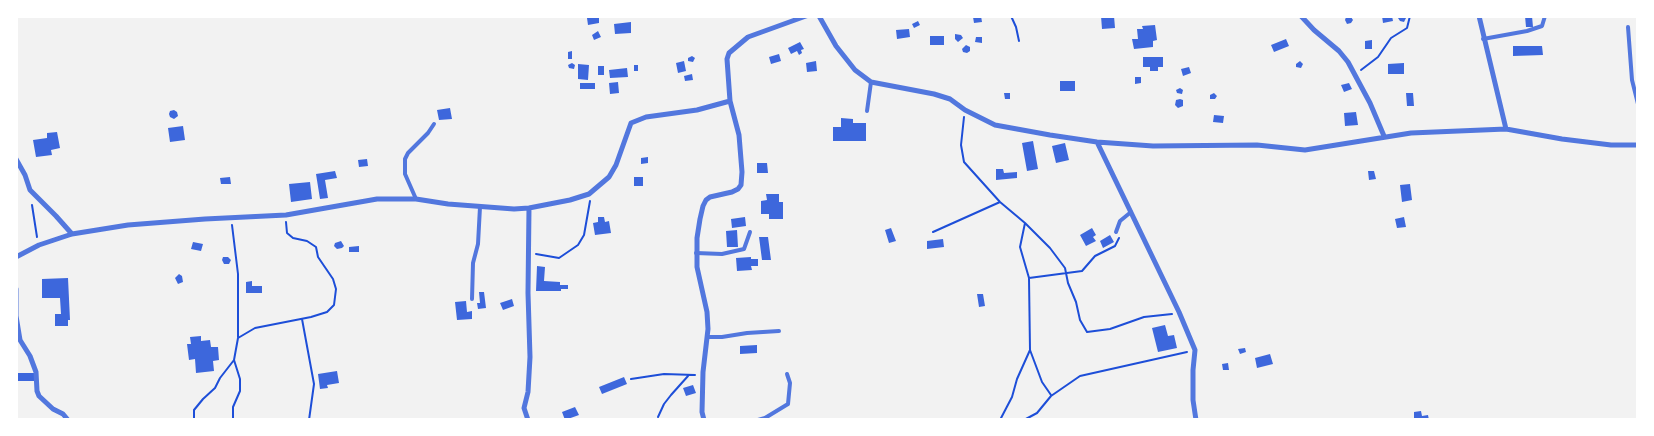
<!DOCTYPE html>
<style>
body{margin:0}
#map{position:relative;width:1654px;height:436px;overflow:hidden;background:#f2f2f2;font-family:Lato,sans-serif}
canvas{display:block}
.frame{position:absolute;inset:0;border:18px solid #fff;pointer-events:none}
</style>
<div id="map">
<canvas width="1654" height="436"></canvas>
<div class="frame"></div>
</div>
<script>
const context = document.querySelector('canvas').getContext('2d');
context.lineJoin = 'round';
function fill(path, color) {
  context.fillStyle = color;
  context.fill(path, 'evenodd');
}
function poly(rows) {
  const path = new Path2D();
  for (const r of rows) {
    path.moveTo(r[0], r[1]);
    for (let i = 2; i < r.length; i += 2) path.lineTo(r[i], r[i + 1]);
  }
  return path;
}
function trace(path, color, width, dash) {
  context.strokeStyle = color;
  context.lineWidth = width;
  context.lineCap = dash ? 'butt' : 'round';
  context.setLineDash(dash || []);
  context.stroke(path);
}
fill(poly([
 [981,16,982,22,974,23,973,17],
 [1101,16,1114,16,1115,28,1102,29],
 [1382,16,1392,16,1393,21,1383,23],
 [1399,16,1405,16,1406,18,1404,22,1400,21,1398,18],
 [1525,16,1532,16,1533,27,1526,27],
 [599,17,599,23,588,25,587,18],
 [1346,17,1351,17,1353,20,1351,23,1347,24,1345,20],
 [918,21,920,25,914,28,912,24],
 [631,22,631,33,615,34,614,24],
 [1155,25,1157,40,1153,41,1153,47,1134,49,1132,39,1138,39,1137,29,1143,29,1142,26],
 [909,29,910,37,897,39,896,30],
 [598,31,601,37,594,40,592,35],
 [955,34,961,35,963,38,958,42,955,39],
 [930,36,944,36,944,45,930,45],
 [976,37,982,37,982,43,975,42],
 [1286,39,1289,46,1274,52,1271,45],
 [1372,40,1372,49,1365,49,1365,41],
 [800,42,804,49,801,50,802,53,799,55,797,51,791,54,788,48],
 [966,45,970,47,970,51,967,53,963,52,962,49],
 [1513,46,1542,46,1543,55,1513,56],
 [572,51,572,59,568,59,568,52],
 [779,54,781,61,771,64,769,57],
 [692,56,695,58,693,62,688,61,688,58],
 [1143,57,1163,57,1163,67,1158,67,1158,71,1150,71,1150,67,1143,67],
 [684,61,686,71,678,73,676,63],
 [816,61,817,71,807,72,806,63],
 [1300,61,1303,64,1301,68,1296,67,1296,64],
 [572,63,575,65,574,69,569,68,568,65],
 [1404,63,1404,74,1388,74,1388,64],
 [578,64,589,65,588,80,578,79],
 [634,65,638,65,638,71,634,71],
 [598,66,604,66,604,75,598,75],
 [1189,67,1191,73,1183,76,1181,69],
 [627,68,628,77,610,78,609,70],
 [692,74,693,80,685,81,684,76],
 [1135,77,1141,77,1141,83,1135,84],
 [1060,81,1075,81,1075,91,1060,91],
 [618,82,619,93,610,94,609,83],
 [580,83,595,83,595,89,580,89],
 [1349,83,1352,89,1344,92,1341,85],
 [1180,88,1183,90,1182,94,1177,93,1176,90],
 [1004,93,1010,93,1010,99,1005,99],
 [1214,93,1217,96,1215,99,1210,99,1210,95],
 [1406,93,1413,93,1414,106,1407,106],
 [1180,99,1183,100,1183,106,1178,108,1175,105,1176,100],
 [450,108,452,119,439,120,437,110],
 [174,110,177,112,178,116,174,119,170,117,169,114,170,111],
 [1356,112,1358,125,1345,126,1344,113],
 [1214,115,1224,116,1223,123,1213,122],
 [841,118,853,119,853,123,866,123,866,141,833,141,833,127,841,127],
 [183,126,185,140,170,142,168,128],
 [57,132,60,148,51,150,52,155,36,157,33,140,47,138,47,133],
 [1033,141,1038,169,1027,171,1022,143],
 [1065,143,1069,160,1056,163,1052,146],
 [648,157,648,163,641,164,641,158],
 [367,159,368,166,359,167,358,160],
 [757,163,767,163,768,173,757,173],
 [996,169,1003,169,1004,173,1017,172,1017,178,996,180],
 [335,171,337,178,325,180,328,198,320,199,316,174],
 [1368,171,1374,171,1376,179,1369,180],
 [230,177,231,184,221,184,220,178],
 [634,177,643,177,643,186,634,186],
 [310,182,312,199,291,202,289,184],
 [1410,184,1412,200,1402,202,1400,185],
 [766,194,779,194,779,202,783,202,783,219,769,219,769,214,761,214,761,201,767,200],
 [598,217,604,217,605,222,609,221,611,233,595,235,593,223,598,222],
 [745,217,746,226,732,228,731,219],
 [1404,217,1406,227,1397,228,1395,219],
 [891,228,896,241,889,243,885,230],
 [1092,228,1096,235,1093,237,1096,241,1086,246,1080,235],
 [737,230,738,247,727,247,726,231],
 [1110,235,1114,242,1103,248,1100,241],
 [759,237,768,237,771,260,762,260],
 [943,239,944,247,927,249,927,241],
 [341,241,344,246,342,248,337,249,334,246,335,243],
 [193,242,203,244,201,251,191,249],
 [359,246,359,252,349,252,349,247],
 [223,257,228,257,231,260,229,264,224,264,222,260],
 [751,257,751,259,758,259,758,266,751,266,752,270,737,271,736,258],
 [537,266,545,267,544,281,560,282,560,285,568,285,568,289,561,289,561,291,536,291],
 [179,274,182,276,183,282,178,284,175,278],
 [68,278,70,320,68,320,68,326,55,326,55,314,61,314,60,298,42,298,42,279],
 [252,281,252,286,262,286,262,293,246,293,246,282],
 [479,292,484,292,486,308,478,309,477,303,480,303],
 [977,294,983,294,985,306,979,307],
 [512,299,514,306,503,310,500,303],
 [466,301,467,312,472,311,472,319,457,320,455,302],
 [1165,325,1168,336,1174,335,1177,348,1158,352,1152,328],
 [201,336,201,341,210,340,211,347,218,347,219,360,213,361,214,371,196,373,195,359,189,360,187,344,191,344,190,337],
 [757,345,757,353,740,354,740,346],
 [1245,348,1246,352,1240,354,1238,349],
 [1270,354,1273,364,1257,368,1255,358],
 [1228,363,1229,370,1223,370,1222,364],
 [337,371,339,383,327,385,328,388,320,389,318,374],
 [16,373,34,373,34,381,16,381],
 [624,377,627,384,602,394,599,387],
 [693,385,696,393,686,396,683,388],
 [575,407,579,415,565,420,562,412],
 [1421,411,1422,416,1428,415,1429,420,1407,420,1414,418,1414,412]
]), '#3d67dc');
trace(poly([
 [1011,16,1016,27,1019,41],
 [1361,70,1378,57,1391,38,1407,28,1410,16],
 [964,117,961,145,964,162,1000,202,1025,223,1050,248,1065,268,1068,283,1076,302,1080,320,1087,332,1110,329,1144,317,1172,314],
 [32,205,37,237],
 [232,225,238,274,238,337],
 [933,232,1000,202],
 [536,254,559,258,578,245,584,235,590,201],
 [1029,278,1082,271,1095,256,1115,246,1119,238],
 [302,319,314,384,309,420],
 [1030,350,1042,382,1051,395],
 [631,379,664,374,695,375],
 [658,417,664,404,671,395,688,376],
 [194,420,194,410,203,399,215,388,220,378,234,360,238,338,255,328,311,317,327,312,334,305,336,289,333,279,318,257,316,247,307,241,293,238,287,233,286,222],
 [233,420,233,407,240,391,240,379,234,360],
 [1000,420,1012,397,1017,379,1030,350,1029,278,1020,247,1025,223],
 [1024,420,1037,413,1051,396,1080,376,1187,352]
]), '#1d4ed8', 2);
trace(poly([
 [1628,27,1632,80,1638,104],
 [1483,39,1527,31,1542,26,1545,16],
 [867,111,871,82],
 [416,199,405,174,405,159,408,153,428,133,434,124],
 [1116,232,1120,221,1131,212],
 [696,253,722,254,744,249,750,232],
 [472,299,473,263,478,244,480,207],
 [707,337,722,337,747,333,779,331],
 [758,420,765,418,788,404,790,383,787,374]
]), '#5277de', 4);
trace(poly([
 [819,16,836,46,855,70,871,82,934,94,950,99,965,110,995,125,1050,135,1097,142,1153,146,1257,145,1305,150,1411,133,1506,129,1562,139,1611,145,1638,145],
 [1301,16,1314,30,1339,51,1348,62,1370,103,1384,136],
 [1479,16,1506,129],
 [1097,142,1179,312,1195,350,1193,370,1193,400,1196,420],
 [16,159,25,175,30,190,56,216,72,234],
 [16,257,39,245,72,234,128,225,205,219,286,215,377,199,416,199,448,204,514,209,529,208,570,200,589,194,609,177,616,165,631,123,646,117,697,110,730,101,727,59,729,53,748,37,806,16],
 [16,289,16,316,20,340,30,356,36,372,37,391,39,396,53,409,63,414,68,420],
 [528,420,524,408,528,392,530,357,528,293,529,208],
 [704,420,702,412,703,372,708,329,707,312,697,267,697,238,700,219,703,206,706,200,710,197,732,192,738,189,741,185,742,172,739,135,730,101]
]), '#5277de', 5);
</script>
